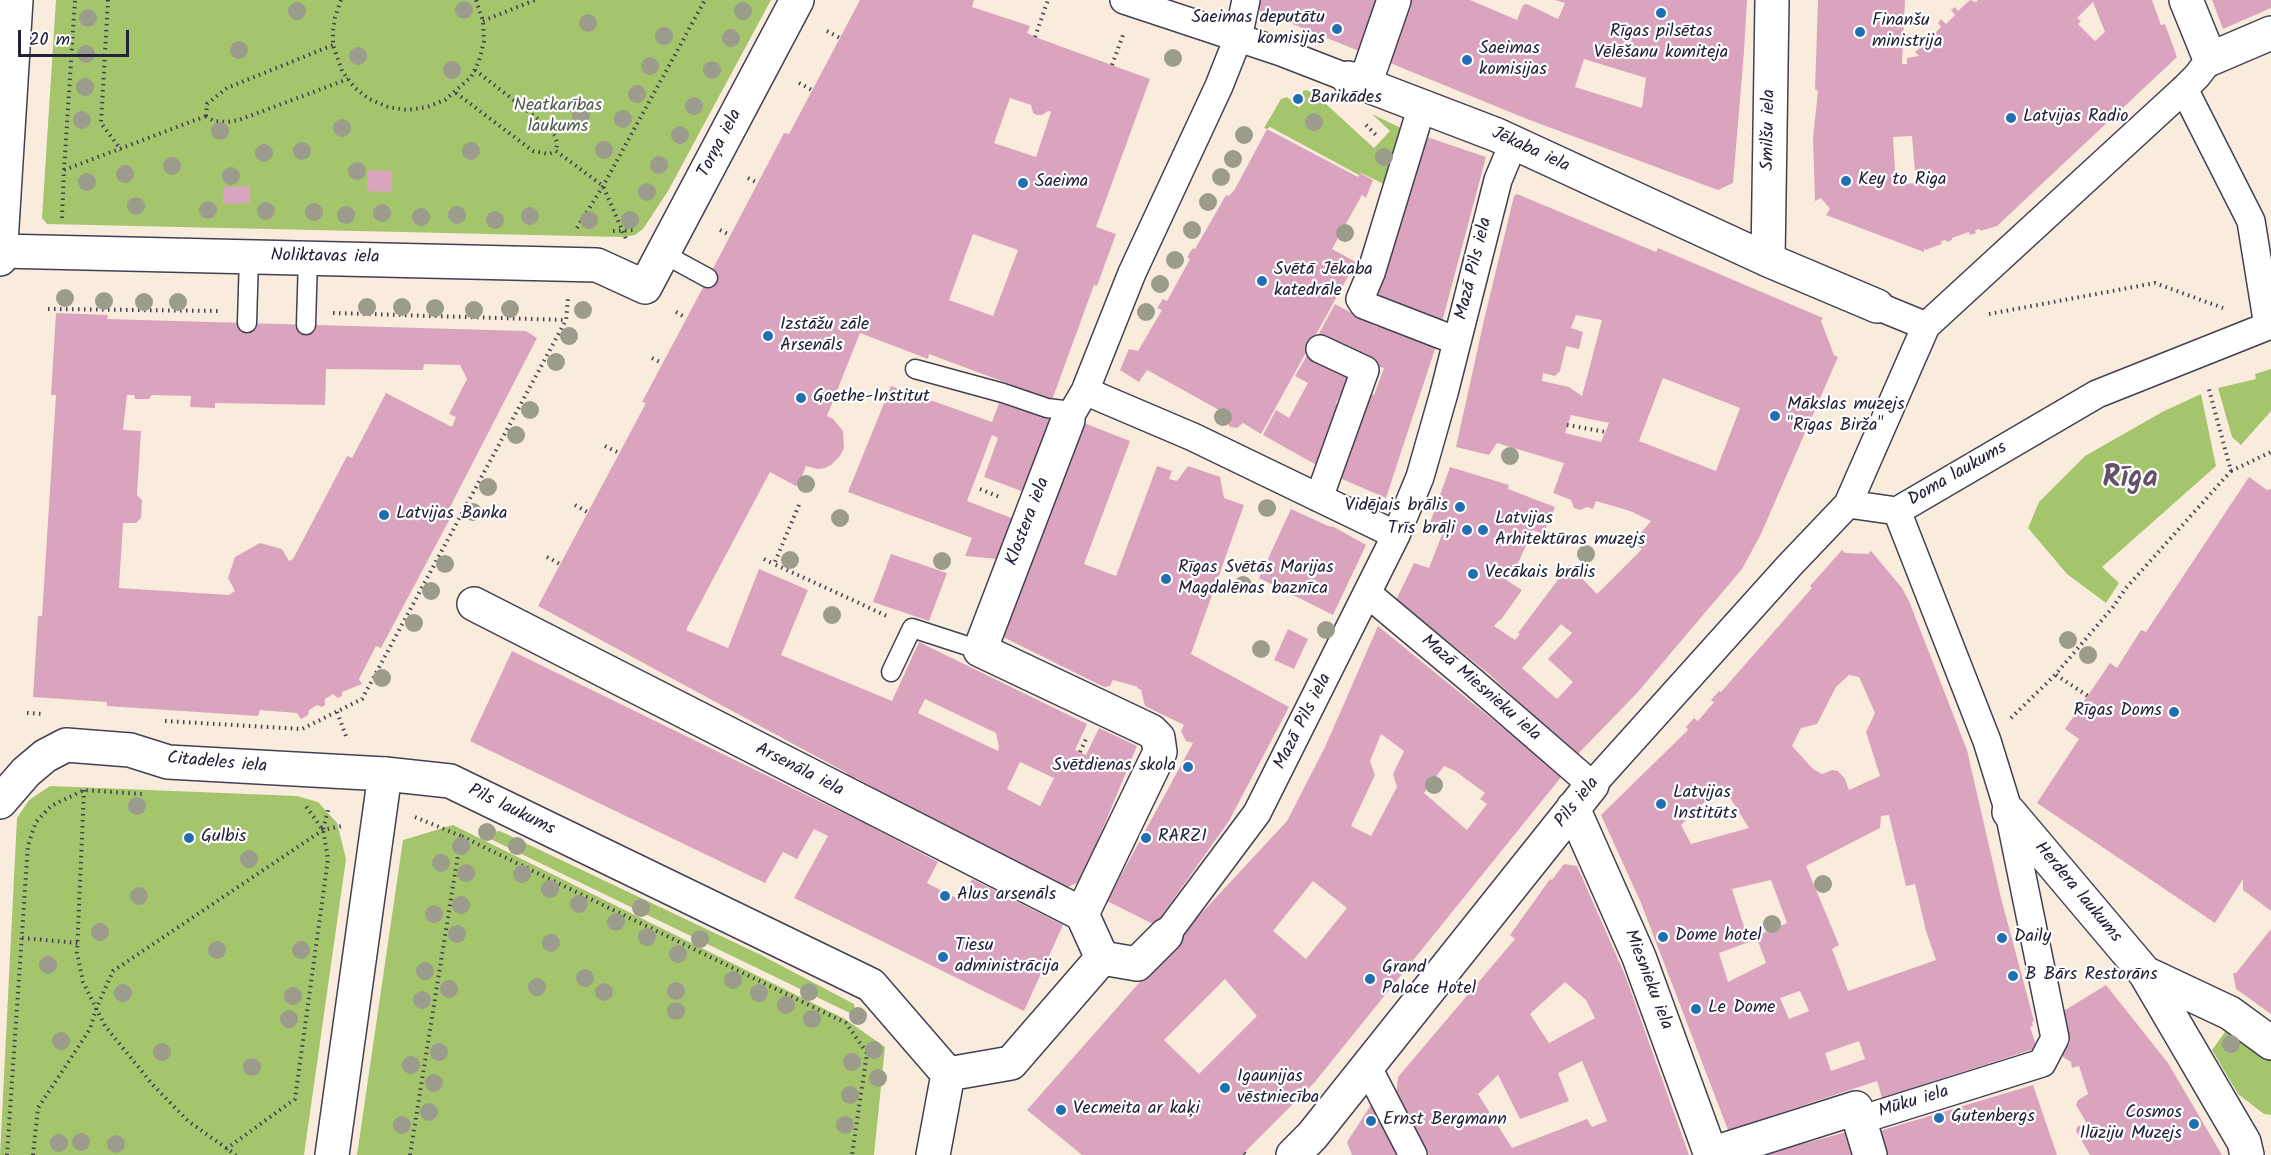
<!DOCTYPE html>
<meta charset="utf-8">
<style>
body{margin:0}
#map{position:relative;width:2271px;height:1155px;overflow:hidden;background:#f9ecdc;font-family:Kalam,sans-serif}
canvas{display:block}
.scale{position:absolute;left:18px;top:30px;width:111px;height:27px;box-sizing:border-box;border:3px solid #22223b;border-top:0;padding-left:8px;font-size:18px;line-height:21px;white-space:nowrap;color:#22223b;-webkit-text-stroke:4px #fff;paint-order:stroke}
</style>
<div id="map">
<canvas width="2271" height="1155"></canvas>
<div class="scale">20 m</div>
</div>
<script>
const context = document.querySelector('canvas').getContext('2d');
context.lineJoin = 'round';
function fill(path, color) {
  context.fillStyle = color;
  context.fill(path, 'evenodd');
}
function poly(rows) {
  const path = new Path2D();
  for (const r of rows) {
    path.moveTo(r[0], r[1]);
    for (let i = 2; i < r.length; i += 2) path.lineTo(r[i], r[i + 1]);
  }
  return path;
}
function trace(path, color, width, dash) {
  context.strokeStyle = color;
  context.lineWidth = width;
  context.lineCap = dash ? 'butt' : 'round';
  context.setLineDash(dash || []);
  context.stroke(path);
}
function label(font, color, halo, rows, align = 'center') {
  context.font = font + ' Kalam,sans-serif';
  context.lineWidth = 4.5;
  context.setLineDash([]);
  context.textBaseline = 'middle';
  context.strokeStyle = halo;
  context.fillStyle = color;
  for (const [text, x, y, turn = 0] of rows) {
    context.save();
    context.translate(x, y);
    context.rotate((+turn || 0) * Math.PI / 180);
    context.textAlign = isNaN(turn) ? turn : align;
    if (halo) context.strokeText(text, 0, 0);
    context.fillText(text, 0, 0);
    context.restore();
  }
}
fill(poly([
 [56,0,771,0,668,191,643,229,635,235,623,237,47,224,42,218],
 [1306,90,1314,93,1374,148,1390,131,1372,114,1405,130,1386,185,1361,173,1359,175,1270,127,1267,129,1264,128,1281,99,1287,97,1300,108,1303,91],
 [2271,369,2271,411,2241,445,2232,437,2218,388,2256,379,2255,374],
 [2201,394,2216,466,2102,567,2119,583,2106,603,2067,574,2028,528,2039,502,2085,456,2164,411],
 [50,786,297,796,318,802,337,823,346,859,304,1155,0,1155,17,818,29,800],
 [453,825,845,1019,885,1047,874,1155,357,1155,403,840],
 [500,831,761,955,854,1004,856,1016,480,834],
 [2230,1025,2271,1056,2271,1115,2264,1114,2238,1094,2212,1050]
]), '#a5c56d');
fill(poly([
 [860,0,974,0,972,7,1030,26,1027,33,1035,37,1150,79,1096,227,1116,234,1097,286,1094,285,1052,400,929,354,928,359,860,333,827,416,833,419,843,431,844,448,840,456,831,465,825,468,818,469,806,466,799,484,796,486,770,472,686,630,728,648,759,569,808,590,781,655,892,701,919,642,1087,724,1075,750,1086,755,1099,728,1137,746,1081,881,1068,887,1029,872,905,804,903,808,894,803,896,800,856,778,854,782,845,777,847,773,538,606,646,403,642,402,708,278,784,133,789,134],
 [1010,98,1031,105,1033,113,1037,115,1042,115,1048,111,1051,112,1036,157,994,143],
 [973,234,1018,250,993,316,949,300],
 [925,699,996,733,999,747,998,751,918,713],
 [1020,762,1054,778,1040,806,1007,789],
 [1256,0,1377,0,1359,51,1253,8],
 [1407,0,1470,0,1517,20,1523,5,1527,4,1558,19,1565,3,1555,0,1747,0,1744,52,1733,183,1718,190,1527,119,1390,63,1386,57],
 [1584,59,1646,78,1642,108,1575,87],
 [1818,0,1905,0,1902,64,1907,64,1907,58,1919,56,1915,52,1929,40,1924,36,1929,32,1932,36,1941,27,1938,23,1941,19,1946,24,1955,15,1951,10,1955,7,1958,11,1970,0,1976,2,1978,0,2152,0,2161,25,2165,24,2177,57,1997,226,1980,231,1980,229,1975,230,1976,233,1970,235,1969,232,1952,238,1952,240,1947,242,1946,240,1941,241,1942,244,1925,250,1924,247,1924,252,1826,215,1830,209,1821,198,1815,201,1813,138,1818,91,1815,89],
 [2093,2,2105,32,2095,41,2078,24,2081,21,2077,18],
 [1912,136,1916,183,1896,185,1893,137],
 [2212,0,2271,0,2271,8,2223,29],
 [1267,129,1358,177,1360,173,1373,180,1366,198,1362,195,1332,249,1356,262,1261,434,1243,423,1237,428,1230,427,1227,421,1228,415,1147,370,1139,382,1120,370,1129,349,1138,351,1162,310,1157,308,1163,299,1167,301,1190,259,1187,257,1193,248,1195,249,1226,195,1229,196,1235,189],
 [1424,136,1486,157,1441,326,1370,299],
 [368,170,392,171,392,192,367,191],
 [250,186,250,203,223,204,223,187],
 [1517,194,1656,252,1658,248,1823,318,1821,321,1834,355,1838,357,1761,534,1742,569,1637,693,1576,756,1489,674,1396,600,1414,563,1429,568,1443,532,1429,526,1450,467,1509,485,1508,489,1555,507,1545,530,1553,534,1551,537,1533,530,1519,561,1506,580,1522,590,1500,621,1499,620,1494,626,1515,640,1520,634,1518,633,1569,565,1597,594,1642,549,1633,542,1651,521,1630,511,1596,501,1593,509,1587,507,1580,510,1574,508,1571,500,1553,493,1564,463,1497,443,1489,455,1456,447,1484,320,1514,196],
 [1576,315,1602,320,1582,396,1569,387,1542,381,1543,373,1555,376,1560,371,1566,346,1579,349,1583,332,1571,328],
 [1663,378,1740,408,1716,471,1639,441],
 [1571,415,1609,423,1601,442,1565,433],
 [1561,624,1572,633,1548,659,1573,682,1557,699,1522,668],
 [1335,304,1377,327,1381,322,1437,343,1386,498,1335,476,1364,391,1374,395,1384,368,1360,361,1317,337],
 [56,313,108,315,107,319,526,331,537,338,449,509,453,513,381,648,376,646,359,679,362,684,342,692,342,696,338,698,333,694,325,699,325,705,322,707,317,705,309,710,308,715,301,719,297,713,260,710,258,716,107,706,107,702,33,697,38,616,42,616,56,395,51,395],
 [424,364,460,365,467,379,449,414,456,417,452,427,386,393,352,458,347,456,293,559,289,561,282,549,260,543,235,557,228,578,235,591,229,595,119,588,123,523,136,523,141,518,142,500,137,495,141,431,123,430,127,395,134,395,135,399,149,399,152,395,191,396,190,407,215,408,215,403,325,405,326,369,423,370],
 [1309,352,1352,374,1336,403,1341,406,1320,467,1263,435,1276,410,1289,418,1308,383,1295,376],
 [891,386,992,422,999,403,1052,420,1024,492,984,477,998,438,992,435,967,501,1014,519,999,559,965,556,972,538,848,492],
 [1079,421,1130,441,1084,564,1116,576,1157,466,1172,471,1169,479,1177,481,1188,466,1220,477,1224,498,1244,505,1191,654,1289,707,1229,821,1155,925,1107,901,1193,743,1186,741,1181,731,1184,725,1145,706,1141,690,1137,688,1138,687,1113,680,1110,686,1104,687,999,635],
 [2249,477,2267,490,2271,489,2271,911,2243,890,2243,879,2215,923,2037,803,2079,739,2065,729,2110,663,2117,668,2141,630,2146,632],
 [1291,509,1328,526,1334,527,1366,545,1333,615,1259,578],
 [1842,550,1845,553,1868,554,1871,551,1902,588,1909,601,1967,750,2001,898,2034,1021,2032,1022,2033,1026,2030,1027,2037,1048,1882,1098,1877,1081,1728,1130,1641,903,1601,815,1688,730,1686,727,1694,718,1698,721,1714,702,1711,700,1719,691,1721,692,1812,588,1810,586],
 [1849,675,1859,677,1875,713,1866,732,1880,776,1849,790,1845,779,1838,771,1832,770,1822,774,1813,769,1792,746,1801,728,1817,724,1836,687],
 [1722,785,1749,828,1691,844,1681,825],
 [1889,815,1906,886,1915,884,1926,931,1936,960,1848,991,1832,949,1839,945,1806,866,1880,828,1881,816],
 [1771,880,1787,923,1756,936,1766,963,1728,982,1719,953,1749,942,1732,889],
 [1800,991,1809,1011,1789,1019,1780,998],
 [1859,1041,1865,1059,1831,1071,1825,1053],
 [891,554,947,573,929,621,873,602],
 [1378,626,1562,776,1314,1083,1242,1155,1082,1155,1027,1110,1183,933,1287,821,1325,747],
 [1381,734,1404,751,1393,774,1397,787,1371,836,1351,826,1375,775,1370,761],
 [1444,766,1455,771,1485,793,1480,799,1487,804,1467,830,1424,793],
 [1313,881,1347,908,1306,959,1273,931],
 [1225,979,1257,1016,1199,1074,1164,1040],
 [1288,629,1308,639,1294,669,1274,660],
 [512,651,868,825,938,862,927,883,946,893,961,900,972,879,1063,925,1024,1011,794,898,828,836,814,829,797,859,783,852,765,883,470,741],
 [1564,864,1577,866,1625,975,1689,1155,1429,1155,1396,1097,1398,1077,1515,939,1510,935,1550,879,1552,880],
 [1565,982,1586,1000,1595,1018,1549,1043,1530,1014],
 [1582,1061,1607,1121,1592,1127,1587,1119,1512,1148,1478,1094,1498,1075,1520,1119,1569,1101,1558,1073],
 [2271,929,2271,1014,2236,989,2233,973,2236,973],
 [2106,985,2168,1063,2222,1155,2090,1155,2076,1131,2077,1127,2086,1122,2076,1105,2078,1100,2088,1094,2079,1066,2072,1068,2071,1062,2063,1057,2063,1051,2070,1043,2062,1012],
 [2033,1085,2057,1155,1882,1155,1876,1132],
 [1371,1105,1375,1106,1402,1155,1352,1155,1347,1142],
 [1850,1131,1857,1155,1766,1155,1766,1154]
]), '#dba4be');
const service = poly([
 [662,253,708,278],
 [247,323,249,256],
 [306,325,308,258],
 [915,369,1003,393,1047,408,1072,411],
 [891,672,912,628,980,650]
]);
const pedestrian = poly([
 [1124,0,1281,52,1348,78],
 [2184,89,2251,221,2268,326],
 [1422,106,1371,273,1360,299,1364,305,1457,341],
 [1877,306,1926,326],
 [1085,391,1193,437,1396,535],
 [1068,420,1085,391,1132,273,1219,86,1238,38,1246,0],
 [1319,498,1365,370,1320,349],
 [1848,504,1926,326,2184,89,2197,76,2210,59],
 [1897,511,2097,394,2268,326],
 [1368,594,1472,681,1592,785,1789,566,1848,504,1897,511],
 [1166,935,1257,813,1396,535,1420,477,1444,393,1498,180,1513,144],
 [1367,1066,1413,1155],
 [1860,1120,2042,1063,2055,1038,2009,812,1987,741,1897,511]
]);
const minor = poly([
 [2186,0,2210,59,2271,33],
 [1348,78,1497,135,1768,260,1877,306],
 [1365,84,1394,0],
 [0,251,597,265,645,287,797,0],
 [1768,260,1772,0],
 [1068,420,980,650,1151,731,1158,738,1160,752,1082,914],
 [474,604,1082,914,1102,958],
 [385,774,450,781,871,985,948,1074],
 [1573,808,1639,957,1711,1155],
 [2009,812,2145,973,2244,1142,2247,1155],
 [2145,973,2230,1013,2271,1043],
 [948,1074,1011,1063,1102,958,1137,964,1166,935],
 [1711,1154,1856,1108,1870,1155],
 [933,1155,948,1074],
 [1293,1155,1312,1136,1592,785]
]);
const tertiary = poly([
 [0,802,26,772,45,756,66,745,130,750,168,762,385,774,332,1155]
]);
const primary = poly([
 [0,259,16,0]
]);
trace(service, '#424053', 21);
trace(pedestrian, '#424053', 30);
trace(minor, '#424053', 36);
trace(tertiary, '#424053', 36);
trace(primary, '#424053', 36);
trace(poly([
 [108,0,101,123,121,150],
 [341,0,335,17,333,31,333,45,342,71,354,87,369,99,388,107,407,110,427,107,445,100,471,77,479,61,484,41,483,21,476,0],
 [483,21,535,0],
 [827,31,840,38],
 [1035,37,1048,0],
 [1112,65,1123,35],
 [475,70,548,127,555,136,557,143,556,151],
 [799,83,812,90],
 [456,93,533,151,549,154,556,151],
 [206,116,207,104,227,88,333,45],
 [206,116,214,121,227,122,239,120,348,79],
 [1366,125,1378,137],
 [556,151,603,186,626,239],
 [64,170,75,0],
 [748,178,758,183],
 [62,218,64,170,206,116],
 [577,228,603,186,705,0],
 [720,230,730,235],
 [613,231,635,230],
 [48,309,221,311],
 [676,312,686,318],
 [333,313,566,320],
 [1989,314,2155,283,2223,308],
 [652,358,662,363],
 [1567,425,1606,432],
 [605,446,619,453],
 [2231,471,2271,452],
 [980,489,1002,498],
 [575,505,587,512],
 [799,505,774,564,887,616],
 [547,557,560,564],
 [764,559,774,564],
 [2056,675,2088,696],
 [337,712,346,736],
 [27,713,44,714],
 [2011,718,2055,675,2113,607,2126,588,2231,471,2208,386],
 [165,721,302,729,362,699,566,320,568,299],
 [1080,752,1086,739],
 [84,790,77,953,83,982,105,1026,153,1085,188,1121,236,1155],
 [415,817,461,836],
 [323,829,329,807],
 [22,938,78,943],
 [226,1149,295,1099,328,859,323,830,305,805],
 [1244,1153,1246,1155],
 [7,1155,28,845,36,822,51,806,84,790,142,794],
 [33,1155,38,1108,90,1029,96,1009,113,971,323,830,342,826],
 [410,1155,461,836,846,1023,867,1053,852,1155]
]), '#424053', 4, [1.5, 4.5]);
trace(service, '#fff', 18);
trace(pedestrian, '#fff', 27);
trace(minor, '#fff', 33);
trace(tertiary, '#fff', 33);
trace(primary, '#fff', 33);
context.fillStyle = '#9c9c8d';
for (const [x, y] of [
 [464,10],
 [297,11],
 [743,11],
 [88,18],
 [588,23],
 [664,36],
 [731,38],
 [239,50],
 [86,54],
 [358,56],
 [1173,58],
 [650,66],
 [452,70],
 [712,70],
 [85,87],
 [637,94],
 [694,106],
 [581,115],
 [623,119],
 [82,120],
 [1314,122],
 [342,128],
 [220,131],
 [680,135],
 [1244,135],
 [604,150],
 [302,151],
 [471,151],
 [264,153],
 [1384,157],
 [1233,159],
 [659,165],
 [172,166],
 [357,171],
 [125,174],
 [231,176],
 [1221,177],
 [87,182],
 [647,192],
 [1208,202],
 [136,206],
 [208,210],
 [266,211],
 [314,212],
 [382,213],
 [346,215],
 [457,215],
 [530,216],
 [421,217],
 [495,220],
 [589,220],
 [630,220],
 [1192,230],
 [1345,233],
 [1175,260],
 [1160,284],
 [65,298],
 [104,301],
 [144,302],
 [178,302],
 [367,307],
 [402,307],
 [435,308],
 [510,309],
 [474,310],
 [583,310],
 [1146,312],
 [569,336],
 [556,362],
 [530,410],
 [1223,417],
 [516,435],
 [1510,456],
 [806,484],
 [488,487],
 [1267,508],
 [473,512],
 [840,518],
 [1586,554],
 [790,560],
 [942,561],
 [445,564],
 [1243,585],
 [431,591],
 [832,615],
 [414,623],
 [1326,630],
 [2068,640],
 [1261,649],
 [2088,655],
 [382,678],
 [1434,785],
 [137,806],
 [487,832],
 [461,846],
 [517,846],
 [249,859],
 [441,863],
 [466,873],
 [522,874],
 [1823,884],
 [550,889],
 [139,896],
 [579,904],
 [461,905],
 [641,908],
 [434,914],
 [616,922],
 [1772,924],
 [100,932],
 [457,934],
 [647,937],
 [700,939],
 [551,943],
 [217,950],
 [301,950],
 [678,954],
 [48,965],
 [425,971],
 [585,978],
 [733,980],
 [537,987],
 [449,989],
 [676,991],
 [604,992],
 [809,992],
 [123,993],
 [759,993],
 [293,996],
 [422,1000],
 [786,1005],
 [676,1011],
 [858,1016],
 [289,1019],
 [812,1019],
 [61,1041],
 [2231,1044],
 [874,1050],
 [162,1052],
 [439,1052],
 [852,1062],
 [411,1065],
 [252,1067],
 [878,1078],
 [434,1083],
 [850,1095],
 [429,1112],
 [402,1125],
 [845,1125],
 [81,1142],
 [59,1143],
 [116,1144]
]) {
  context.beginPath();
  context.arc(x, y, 9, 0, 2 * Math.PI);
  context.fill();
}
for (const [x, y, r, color] of [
 [1661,13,6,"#1f6fb2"],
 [1337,29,6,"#1f6fb2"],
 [1860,32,6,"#1f6fb2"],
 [1467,60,6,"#1f6fb2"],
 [1298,99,6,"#1f6fb2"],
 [2011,118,6,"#1f6fb2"],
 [1846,181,6,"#1f6fb2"],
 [1023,183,6,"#1f6fb2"],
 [1262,281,6,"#1f6fb2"],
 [768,336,6,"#1f6fb2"],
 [801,398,6,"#1f6fb2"],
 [1775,416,6,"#1f6fb2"],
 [1460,507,6,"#1f6fb2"],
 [384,515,6,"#1f6fb2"],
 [1467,530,6,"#1f6fb2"],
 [1483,530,6,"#1f6fb2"],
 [1473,574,6,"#1f6fb2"],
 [1166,579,6,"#1f6fb2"],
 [2174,712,6,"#1f6fb2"],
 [1188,767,6,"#1f6fb2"],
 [1661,804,6,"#1f6fb2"],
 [189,838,6,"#1f6fb2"],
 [1146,838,6,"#1f6fb2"],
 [945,896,6,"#1f6fb2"],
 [1663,937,6,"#1f6fb2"],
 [2002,938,6,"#1f6fb2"],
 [943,957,6,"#1f6fb2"],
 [2013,976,6,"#1f6fb2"],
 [1370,979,6,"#1f6fb2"],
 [1696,1009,6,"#1f6fb2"],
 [1225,1088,6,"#1f6fb2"],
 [1061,1110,6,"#1f6fb2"],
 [1939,1118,6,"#1f6fb2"],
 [1371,1121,6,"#1f6fb2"],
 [2194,1124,6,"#1f6fb2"]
]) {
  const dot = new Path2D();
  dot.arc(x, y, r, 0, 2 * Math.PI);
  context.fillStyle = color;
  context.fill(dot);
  trace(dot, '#fff', 2);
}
label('18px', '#22223b', '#fff', [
 ["Saeimas deputātu",1325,19,"right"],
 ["komisijas",1325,40,"right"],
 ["Finanšu",1872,22],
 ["ministrija",1872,43],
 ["Rīgas pilsētas",1661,33,"center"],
 ["Vēlēšanu komiteja",1661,54,"center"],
 ["Saeimas",1479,50],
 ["komisijas",1479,71],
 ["Barikādes",1310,99],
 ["Latvijas Radio",2023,118],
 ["Key to Riga",1858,181],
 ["Saeima",1035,183],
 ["Svētā Jēkaba",1274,271],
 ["katedrāle",1274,292],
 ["Izstāžu zāle",780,326],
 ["Arsenāls",780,347],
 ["Goethe-Institut",813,398],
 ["Mākslas muzejs",1787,406],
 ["\"Rīgas Birža\"",1787,427],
 ["Vidējais brālis",1448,507,"right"],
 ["Latvijas Banka",396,515],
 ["Latvijas",1495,520],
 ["Arhitektūras muzejs",1495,541],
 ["Trīs brāļi",1455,530,"right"],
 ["Rīgas Svētās Marijas",1178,569],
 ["Magdalēnas baznīca",1178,590],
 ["Vecākais brālis",1485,574],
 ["Rīgas Doms",2162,712,"right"],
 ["Svētdienas skola",1176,767,"right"],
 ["Latvijas",1673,794],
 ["Institūts",1673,815],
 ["Gulbis",201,838],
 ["RARZI",1158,838],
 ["Alus arsenāls",957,896],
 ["Dome hotel",1675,937],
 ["Daily",2014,938],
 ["Tiesu",955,947],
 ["administrācija",955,968],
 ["Grand",1382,969],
 ["Palace Hotel",1382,990],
 ["B Bārs Restorāns",2025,976],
 ["Le Dome",1708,1009],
 ["Igaunijas",1237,1078],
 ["vēstniecība",1237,1099],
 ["Vecmeita ar kaķi",1073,1110],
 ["Cosmos",2182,1114,"right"],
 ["Ilūziju Muzejs",2182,1135,"right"],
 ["Gutenbergs",1951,1118],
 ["Ernst Bergmann",1383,1121]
], 'left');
label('18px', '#505b4c', '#fff', [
 ["Neatkarības",558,107],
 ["laukums",558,128]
]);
label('18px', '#22223b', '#fff', [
 ["Smilšu iela",1770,130,-89],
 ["Torņa iela",721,144,-62],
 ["Jēkaba iela",1530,151,25],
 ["Noliktavas iela",325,258,1],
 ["Mazā Pils iela",1475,269,-76],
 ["Doma laukums",1958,475,-30],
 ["Klostera iela",1029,522,-69],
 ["Mazā Miesnieku iela",1480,689,41],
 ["Mazā Pils iela",1304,722,-63],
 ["Citadeles iela",217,764,5],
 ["Arsenāla iela",799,771,27],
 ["Pils iela",1578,803,-51],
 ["Pils laukums",511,811,26],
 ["Herdera laukums",2077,893,50],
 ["Miesnieku iela",1647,980,69],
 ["Mūku iela",1914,1103,-17]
]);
label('bold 30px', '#635069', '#fff', [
 ["Rīga",2130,481]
]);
</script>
